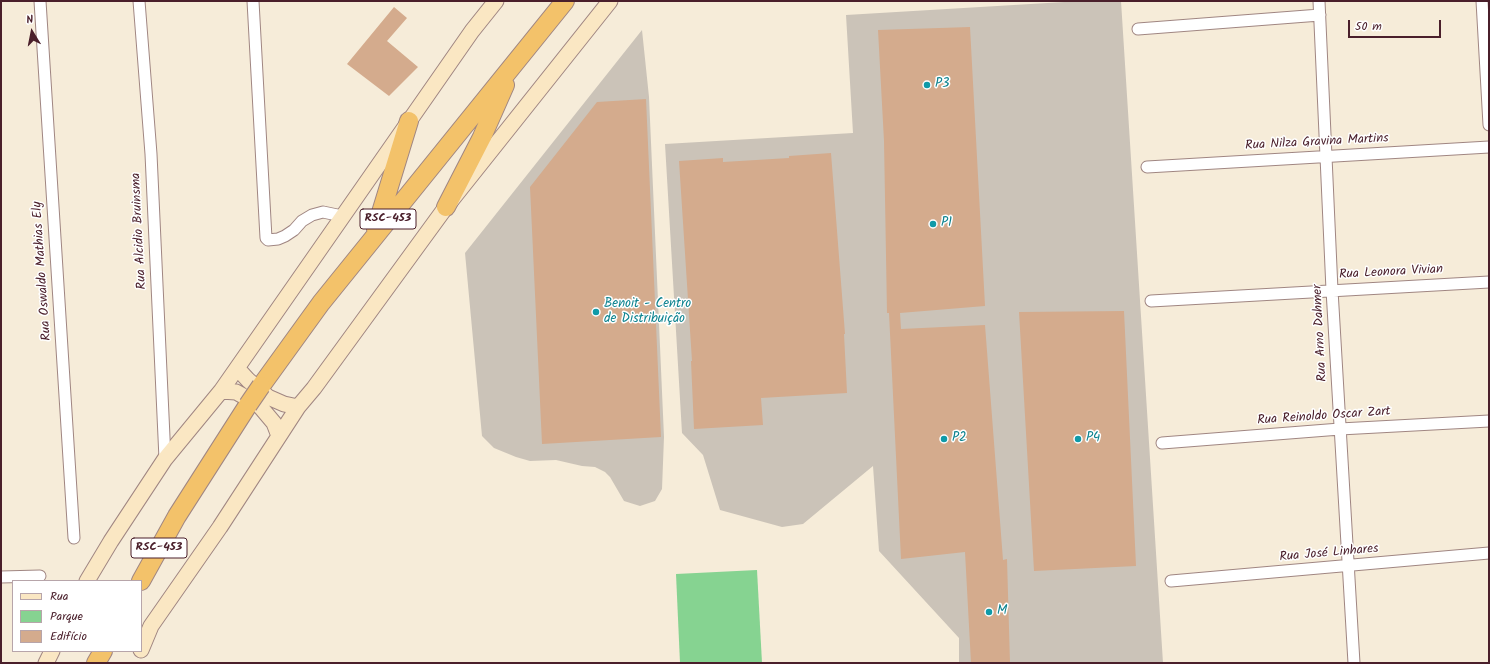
<!DOCTYPE html>
<meta charset="utf-8">
<style>
body{margin:0}
#map{position:relative;width:1490px;height:664px;overflow:hidden;background:#f6ecd9;font-family:Kalam,sans-serif}
canvas{display:block}
.frame{position:absolute;inset:0;border:2px solid #4a1f2b;pointer-events:none}
.legend{position:absolute;left:12px;top:580px;width:130px;height:72px;box-sizing:border-box;background:#fff;border:1px solid #b7a5aa;margin:0;padding:5px 7px;list-style:none;font-size:12px;color:#4a1f2b}
.legend li{display:flex;align-items:center;gap:8px;height:20px}
.legend b{width:20px;border:1px solid #b7a5aa}
.north{position:absolute;left:12px;top:12px;width:40px;height:40px;-webkit-text-stroke:3px #fff;paint-order:stroke;rotate:350deg;font-size:11px;font-weight:700;line-height:16px;text-align:center;color:#4a1f2b}
.north::after{content:'';display:block;margin:auto;width:14px;height:18px;background:#4a1f2b;clip-path:polygon(50% 0,100% 100%,50% 72%,0 100%)}
.scale{position:absolute;left:1348px;top:20px;width:93px;height:18px;box-sizing:border-box;border:2px solid #4a1f2b;border-top:0;padding-left:5px;font-size:12px;line-height:14px;white-space:nowrap;color:#4a1f2b;-webkit-text-stroke:3px #fff;paint-order:stroke}
</style>
<div id="map">
<canvas width="1490" height="664"></canvas>
<div class="frame"></div>
<ul class="legend">
<li><b style="height:5px;background:#fae7c3"></b>Rua</li>
<li><b style="height:11px;background:#86d391"></b>Parque</li>
<li><b style="height:11px;background:#d4ab8d"></b>Edifício</li>
</ul>
<div class="north">N</div>
<div class="scale">50 m</div>
</div>
<script>
const context = document.querySelector('canvas').getContext('2d');
context.lineJoin = 'round';
function fill(path, color) {
  context.fillStyle = color;
  context.fill(path, 'evenodd');
}
function poly(rows) {
  const path = new Path2D();
  for (const r of rows) {
    path.moveTo(r[0], r[1]);
    for (let i = 2; i < r.length; i += 2) path.lineTo(r[i], r[i + 1]);
  }
  return path;
}
function trace(path, color, width, dash) {
  context.strokeStyle = color;
  context.lineWidth = width;
  context.lineCap = dash ? 'butt' : 'round';
  context.setLineDash(dash || []);
  context.stroke(path);
}
function label(font, color, halo, rows, align = 'center') {
  context.font = font + ' Kalam,sans-serif';
  context.lineWidth = 3;
  context.setLineDash([]);
  context.textBaseline = 'middle';
  context.strokeStyle = halo;
  context.fillStyle = color;
  for (const [text, x, y, turn = 0] of rows) {
    context.save();
    context.translate(x, y);
    context.rotate((+turn || 0) * Math.PI / 180);
    context.textAlign = isNaN(turn) ? turn : align;
    if (halo) context.strokeText(text, 0, 0);
    context.fillText(text, 0, 0);
    context.restore();
  }
}
fill(poly([
 [1081,1,1121,1,1163,663,959,663,959,638,879,551,873,466,803,524,782,527,720,510,703,455,682,433,665,144,853,133,846,15],
 [642,30,649,97,664,437,662,489,655,501,640,506,624,501,610,477,605,472,595,467,582,466,556,460,530,461,516,457,494,448,482,436,465,253]
]), '#cbc3b8');
fill(poly([
 [757,570,762,663,680,663,676,574]
]), '#86d391');
fill(poly([
 [394,7,407,18,387,41,418,67,389,96,347,64],
 [970,27,985,306,900,313,901,329,985,325,1003,560,1007,559,1010,663,971,663,965,552,901,559,889,313,887,313,884,141,878,30],
 [646,99,661,437,542,444,530,187,597,102],
 [831,153,845,334,844,334,847,393,761,398,763,425,694,429,691,361,692,361,679,161,723,158,723,162,789,158,789,156],
 [1124,311,1136,566,1034,571,1019,312]
]), '#d4ab8d');
const minor = poly([
 [40,1,74,538],
 [139,1,151,154,165,459],
 [253,1,266,238,268,240,278,239,285,236,294,230,302,221,312,215,323,212,342,216],
 [1319,1,1332,290,1354,663],
 [1482,1,1489,125],
 [1138,29,1320,15],
 [1147,167,1489,147],
 [1151,301,1489,282],
 [1162,443,1340,429,1489,421],
 [1,577,40,576],
 [1171,581,1489,553]
]);
const secondary = poly([
 [237,368,248,380,268,397,284,404,298,407],
 [221,391,236,392,258,404,274,423,279,436],
 [87,581,111,541,165,459,221,391,472,31,496,1],
 [141,650,151,626,220,527,298,407,314,388,446,207,610,1],
 [46,663,52,651]
]);
const trunk = poly([
 [446,207,482,137,505,85],
 [376,229,409,121],
 [261,386,321,303,565,1],
 [141,581,177,516,248,405],
 [96,663,103,651]
]);
trace(minor, '#a08682', 13);
trace(secondary, '#a08682', 17);
trace(trunk, '#a08682', 20);
trace(minor, '#fff', 11);
trace(secondary, '#fae7c3', 15);
trace(trunk, '#f3c26a', 18);
const trunkBridge = poly([
 [248,405,261,386]
]);
trace(trunkBridge, '#a08682', 20, []);
trace(trunkBridge, '#f3c26a', 18);
for (const [x, y, r, color] of [
 [927,85,4,"#0f9aa8"],
 [933,224,4,"#0f9aa8"],
 [596,312,4,"#0f9aa8"],
 [944,439,4,"#0f9aa8"],
 [1078,439,4,"#0f9aa8"],
 [989,612,4,"#0f9aa8"]
]) {
  const dot = new Path2D();
  dot.arc(x, y, r, 0, 2 * Math.PI);
  context.fillStyle = color;
  context.fill(dot);
  trace(dot, '#fff', 1.5);
}
for (const [x, y, w] of [
 [388,219,56],
 [159,548,56]
]) {
  const box = new Path2D();
  box.roundRect(x - w / 2, y - 10, w, 20, 3);
  context.fillStyle = '#fff';
  context.fill(box);
  trace(box, '#4a1f2b', 1);
}
label('bold 12px', '#4a1f2b', null, [
 ["RSC-453",388,219],
 ["RSC-453",159,548]
]);
label('13px', '#0d838f', '#fff', [
 ["P3",935,85],
 ["P1",941,224],
 ["Benoit - Centro",604,305],
 ["de Distribuição",604,320],
 ["P2",952,439],
 ["P4",1086,439],
 ["M",997,612]
], 'left');
label('13px', '#4a1f2b', '#fff', [
 ["Rua Nilza Gravina Martins",1317,143,-3],
 ["Rua Alcidio Bruinsma",140,231,-93],
 ["Rua Oswaldo Mathias Ely",43,271,-94],
 ["Rua Leonora Vivian",1391,273,-3],
 ["Rua Arno Dahmer",1321,333,-93],
 ["Rua Reinoldo Oscar Zart",1324,417,-4],
 ["Rua José Linhares",1329,554,-5]
]);
</script>
